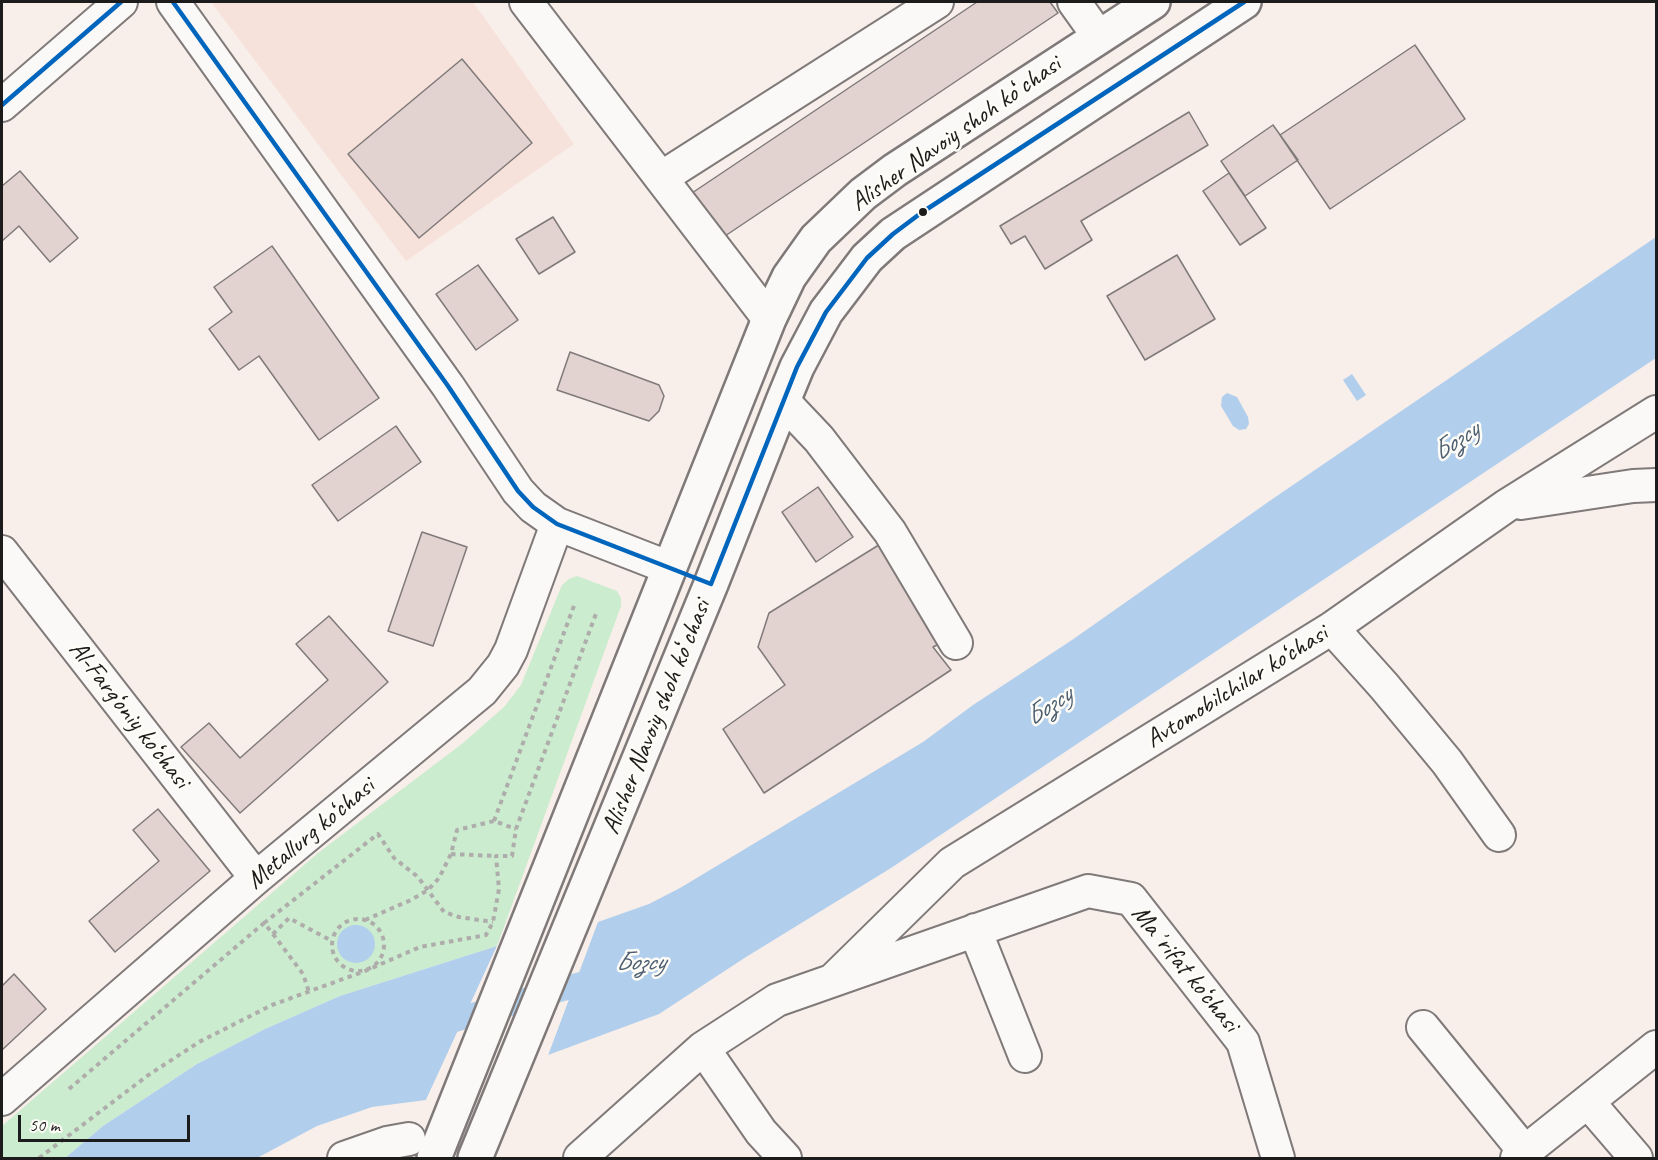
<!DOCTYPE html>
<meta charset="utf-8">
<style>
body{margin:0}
#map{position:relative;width:1658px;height:1160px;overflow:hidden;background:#f8eeea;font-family:Caveat,sans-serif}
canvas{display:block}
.frame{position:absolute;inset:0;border:3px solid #1c1c1c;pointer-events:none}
.scale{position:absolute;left:18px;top:1115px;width:172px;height:27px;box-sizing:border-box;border:3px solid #1c1c1c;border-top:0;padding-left:8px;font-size:18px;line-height:21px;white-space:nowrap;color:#1c1c1c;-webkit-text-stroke:4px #fdfcf7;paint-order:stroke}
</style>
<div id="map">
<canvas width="1658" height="1160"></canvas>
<div class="frame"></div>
<div class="scale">50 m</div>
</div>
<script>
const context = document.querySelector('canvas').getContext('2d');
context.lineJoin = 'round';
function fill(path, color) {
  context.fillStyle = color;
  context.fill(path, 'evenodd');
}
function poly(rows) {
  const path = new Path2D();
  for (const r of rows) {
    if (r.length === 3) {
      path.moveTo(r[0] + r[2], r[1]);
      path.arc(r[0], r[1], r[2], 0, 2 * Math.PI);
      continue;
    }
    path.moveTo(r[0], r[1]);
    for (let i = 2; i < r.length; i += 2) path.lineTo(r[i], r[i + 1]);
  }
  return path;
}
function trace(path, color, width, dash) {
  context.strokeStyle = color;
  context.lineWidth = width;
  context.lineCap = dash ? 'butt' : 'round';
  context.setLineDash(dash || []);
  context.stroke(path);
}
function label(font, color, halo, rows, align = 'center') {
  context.font = font + ' Caveat,sans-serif';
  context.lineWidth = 5;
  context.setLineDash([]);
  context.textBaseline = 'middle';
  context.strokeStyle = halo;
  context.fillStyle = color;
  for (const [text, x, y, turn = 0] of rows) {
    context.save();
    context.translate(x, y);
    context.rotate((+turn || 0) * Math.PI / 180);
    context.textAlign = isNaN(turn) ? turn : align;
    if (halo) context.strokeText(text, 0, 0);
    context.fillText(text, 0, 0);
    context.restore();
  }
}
fill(poly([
 [211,2,473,2,574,144,406,261]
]), '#f7e2db');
fill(poly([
 [577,576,617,591,621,598,621,606,497,946,340,996,265,1029,197,1064,103,1126,65,1158,2,1158,2,1126,318,853,463,743,504,707,521,685,562,585,569,579]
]), '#cbecce');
fill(poly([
 [1656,237,1656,358,891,868,746,957,659,1014,548,1055,598,922,649,904,680,888,923,742,973,705,1072,640,1271,500],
 [1352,374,1366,395,1357,401,1343,380],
 [1227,393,1237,397,1248,417,1249,424,1246,429,1239,430,1233,426,1221,406,1222,397],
 [356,944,19],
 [497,946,426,1100,372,1107,317,1126,257,1158,65,1158,103,1126,197,1064,265,1029,340,996]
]), '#b1cfed');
fill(poly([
 [599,918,548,1055,545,1057,595,921],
 [498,944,499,948,430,1100,426,1100]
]), '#f8eeea');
trace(poly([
 [434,1026,605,977]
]), '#b1cfed', 24);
const building = poly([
 [977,2,1050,2,1058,13,722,238,692,193,977,2],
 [1415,45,1465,119,1330,209,1280,135,1415,45],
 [462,59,532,143,419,238,348,154,462,59],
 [1189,112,1208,145,1081,221,1092,240,1045,269,1025,236,1011,244,1000,226,1189,112],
 [1273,125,1298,160,1245,196,1221,161,1273,125],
 [20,171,78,238,50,262,19,226,2,241,2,186,20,171],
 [1229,173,1266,228,1240,245,1203,191,1229,173],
 [553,217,575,252,539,274,516,239,553,217],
 [272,246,379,398,319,440,259,356,239,370,209,329,232,312,214,287,272,246],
 [1177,255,1215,319,1145,360,1107,296,1177,255],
 [478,265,518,320,476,350,436,294,478,265],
 [570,352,659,385,664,396,659,411,649,421,557,390,570,352],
 [396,426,421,462,338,521,312,485,396,426],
 [818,487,853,537,816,562,782,512,818,487],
 [422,532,467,547,433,646,388,631,422,532],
 [882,543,943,642,933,647,951,670,764,793,723,729,785,685,758,647,769,613,882,543],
 [329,616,388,682,240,813,181,747,209,723,240,758,328,680,296,644,329,616],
 [158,809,210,871,115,952,89,921,159,861,133,830,158,809],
 [14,974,46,1009,2,1050,2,986,14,974]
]);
fill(building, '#e2d3d0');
trace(building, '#7f7a79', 1.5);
const minor = poly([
 [173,2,448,386,518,491,533,507,557,524,670,568],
 [526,2,769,319],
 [1074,2,1099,37],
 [2,105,121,2],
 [661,178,937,2],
 [783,401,819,439,890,532,956,643],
 [1521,503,1633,486,1656,485],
 [2,552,256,878],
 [1332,628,1384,686,1447,762,1499,835],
 [975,930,1025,1056],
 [833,980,952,863,1332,628,1506,506,1656,412],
 [1423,1027,1525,1152],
 [703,1048,761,1132,785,1158],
 [2,1099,256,878,482,691,503,665,511,650,557,524],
 [1588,1102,1636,1158],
 [344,1158,387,1143,409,1139],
 [580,1158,703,1048,777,1000,1088,891,1131,899,1243,1042,1278,1158],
 [1517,1158,1656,1047]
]);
const major = poly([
 [434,1158,769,319,789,277,816,239,863,194,895,170,1153,2],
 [475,1158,711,584,783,401,797,367,826,312,867,258,893,234,1244,2]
]);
trace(minor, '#7f7a79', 36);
trace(major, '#7f7a79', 38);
trace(poly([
 [494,821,575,603],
 [451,854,496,856],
 [358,945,26],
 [365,920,411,900,428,890,439,878,451,854,457,830,494,821,516,829],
 [264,923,378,834,394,858,418,877,444,912,459,917,493,922],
 [273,934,303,974,309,992],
 [69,1089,264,923,273,934,289,918,332,941],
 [39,1158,147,1076,199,1042,272,1005,365,971,420,947,486,935,493,922,499,889,496,856,512,856,516,829,597,611]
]), '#afadab', 4, [4.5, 4.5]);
trace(minor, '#fbf9f7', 32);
trace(major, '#fbf9f7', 33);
trace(poly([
 [173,2,448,386,518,491,533,507,557,524,711,584],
 [2,105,121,2],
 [711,584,797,367,826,312,867,258,893,234,921,213,1244,2]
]), '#0065bd', 4.5);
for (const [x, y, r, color] of [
 [923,212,5,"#1c1c1c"]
]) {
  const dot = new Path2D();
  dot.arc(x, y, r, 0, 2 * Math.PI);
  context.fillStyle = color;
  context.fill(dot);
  trace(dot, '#fdfcf7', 2);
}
label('26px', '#1c1c1c', '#fdfcf7', [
 ["Alisher Navoiy shoh koʻchasi",956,134,-35],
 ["Avtomobilchilar ko‘chasi",1237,687,-32],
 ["Al-Farg‘oniy ko‘chasi",129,715,52],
 ["Alisher Navoiy shoh koʻchasi",657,717,-68],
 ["Metallurg ko‘chasi",311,834,-40],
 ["Maʼrifat ko‘chasi",1185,969,51]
]);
label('italic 27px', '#4c5e70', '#fdfcf7', [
 ["Бозсу",1456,442,-33],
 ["Бозсу",1049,707,-33],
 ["Бозсу",640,963]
]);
</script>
